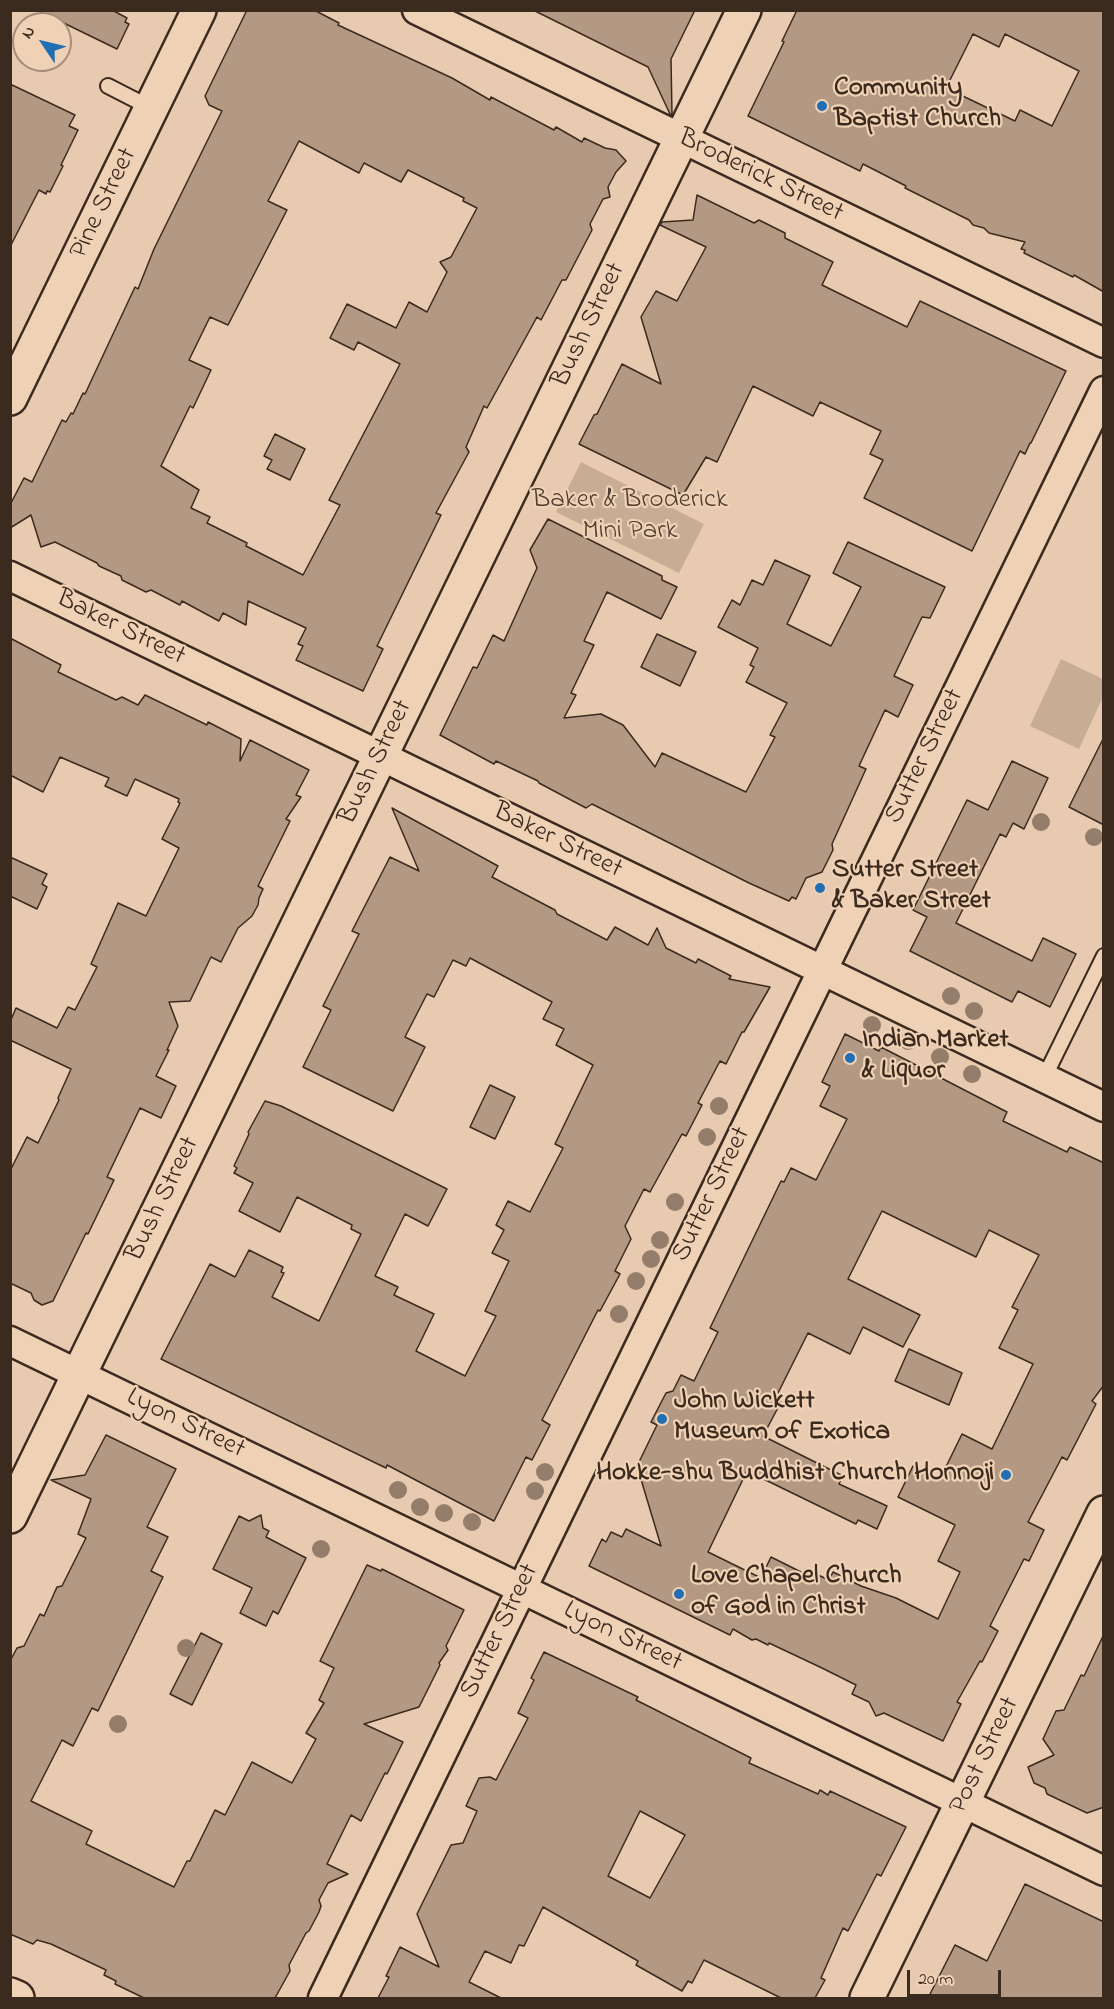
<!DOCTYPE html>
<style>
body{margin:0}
#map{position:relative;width:1114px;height:2009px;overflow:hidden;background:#e8cab0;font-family:"Indie Flower",sans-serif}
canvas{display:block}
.frame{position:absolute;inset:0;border:12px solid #3b2a1e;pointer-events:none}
.north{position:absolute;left:12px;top:12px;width:60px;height:60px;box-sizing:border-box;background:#efd1b6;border:2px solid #a78e79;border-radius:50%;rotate:305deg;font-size:16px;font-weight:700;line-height:24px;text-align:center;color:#3b2a1e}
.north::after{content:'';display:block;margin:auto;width:21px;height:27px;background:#1f6fb2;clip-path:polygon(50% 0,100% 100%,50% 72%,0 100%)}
.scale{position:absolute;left:907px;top:1970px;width:94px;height:27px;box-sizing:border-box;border:3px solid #3b2a1e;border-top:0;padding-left:8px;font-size:18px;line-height:21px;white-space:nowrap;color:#3b2a1e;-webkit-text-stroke:4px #efd1b6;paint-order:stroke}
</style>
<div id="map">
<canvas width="1114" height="2009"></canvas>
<div class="frame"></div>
<div class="north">N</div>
<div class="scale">20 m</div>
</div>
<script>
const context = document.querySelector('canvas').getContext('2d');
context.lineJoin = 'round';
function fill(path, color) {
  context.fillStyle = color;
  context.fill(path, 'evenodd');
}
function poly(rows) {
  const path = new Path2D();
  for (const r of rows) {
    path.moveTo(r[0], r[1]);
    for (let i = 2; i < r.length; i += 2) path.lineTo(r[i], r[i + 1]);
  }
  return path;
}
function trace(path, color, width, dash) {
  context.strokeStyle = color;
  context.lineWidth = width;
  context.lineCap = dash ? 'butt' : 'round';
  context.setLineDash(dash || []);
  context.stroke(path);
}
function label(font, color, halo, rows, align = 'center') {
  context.font = font + ' "Indie Flower",sans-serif';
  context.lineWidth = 4.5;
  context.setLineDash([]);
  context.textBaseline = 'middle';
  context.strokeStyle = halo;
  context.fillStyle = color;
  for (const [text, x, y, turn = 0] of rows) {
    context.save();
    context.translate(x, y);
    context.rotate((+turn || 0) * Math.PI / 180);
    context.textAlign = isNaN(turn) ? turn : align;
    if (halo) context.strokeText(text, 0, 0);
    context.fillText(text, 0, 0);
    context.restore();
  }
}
fill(poly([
 [581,462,704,524,679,573,556,512],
 [1061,659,1103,679,1103,697,1079,749,1030,726]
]), '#c8ad95');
const building = poly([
 [37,10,112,10,127,18,125,22,129,24,117,49,37,10],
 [247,10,314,10,339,23,338,25,452,78,490,100,491,97,554,130,556,127,582,142,584,138,605,148,616,150,626,161,616,172,608,187,610,197,603,199,590,224,592,230,566,280,562,280,541,320,537,317,487,408,484,406,466,447,469,452,436,513,441,515,377,646,383,649,363,691,296,660,303,646,298,644,306,628,248,601,246,625,223,613,219,621,182,601,180,605,151,590,146,592,122,580,121,576,99,566,97,563,55,542,41,547,31,515,10,528,10,505,24,478,32,482,62,420,66,422,71,413,73,414,83,393,85,394,135,287,138,289,154,249,222,111,209,105,205,96,247,10],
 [299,141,359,173,364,163,401,182,408,170,464,198,463,201,477,208,451,257,440,262,447,272,427,312,409,302,396,328,347,304,330,338,354,350,358,342,400,364,329,500,340,505,303,575,246,546,247,543,207,523,210,517,191,508,199,490,161,466,190,406,193,408,211,370,189,360,210,317,228,325,287,210,268,201,299,141],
 [533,10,695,10,671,59,672,115,670,114,648,67,533,10],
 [797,10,1104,10,1104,292,1074,275,1073,277,1024,253,1025,250,1021,249,1025,242,989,233,984,228,973,225,969,220,905,188,906,186,863,164,860,171,748,116,784,42,782,41,797,10],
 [973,34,999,47,1005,34,1079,71,1052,126,1020,110,1015,121,946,88,973,34],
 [10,84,75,115,69,126,78,130,61,165,63,166,50,192,47,191,46,194,39,190,10,247,10,84],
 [697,195,754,223,759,220,785,233,785,238,833,262,822,285,907,327,920,301,1066,371,1031,443,1030,443,1025,454,1020,451,972,551,864,498,883,460,870,454,881,431,820,402,813,416,753,386,717,462,706,457,683,495,579,444,594,415,597,414,622,364,661,384,641,317,656,291,677,301,706,247,660,225,662,222,693,220,697,195],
 [275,434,305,449,290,480,267,469,272,460,264,456,275,434],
 [548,519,662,576,662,580,677,587,661,619,607,592,584,641,594,645,571,693,576,695,564,718,601,714,623,725,655,767,662,753,746,792,775,737,770,735,787,703,746,682,754,667,750,665,758,648,718,627,732,600,740,605,752,580,763,585,775,560,810,576,787,624,831,646,861,587,833,573,848,542,945,587,930,618,922,617,894,676,913,685,898,717,885,710,859,766,866,769,832,844,833,850,822,872,806,878,796,899,792,897,789,901,749,883,592,804,586,808,539,783,538,781,496,761,494,764,440,735,473,667,477,668,493,635,504,641,537,568,530,550,548,519],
 [657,634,696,652,680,686,641,667,657,634],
 [10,638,61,665,58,672,116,700,122,697,138,705,145,695,207,725,208,722,241,739,240,761,250,740,309,770,296,795,301,797,286,819,290,821,258,886,263,889,259,898,258,905,252,916,238,928,221,962,211,957,190,1001,169,1002,178,1026,167,1050,169,1050,156,1076,176,1086,161,1118,140,1108,107,1177,114,1180,88,1234,86,1233,53,1301,42,1305,34,1300,31,1293,10,1283,10,1171,27,1137,38,1143,59,1100,58,1098,71,1069,10,1040,10,1022,16,1008,57,1028,68,1007,75,1010,97,967,91,964,118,903,146,916,179,848,162,839,180,803,178,802,179,799,135,779,127,796,105,786,109,778,60,757,43,792,10,775,10,638],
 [1104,737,1104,825,1069,807,1104,737],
 [1012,761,1048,778,1024,829,1013,823,1006,837,1000,834,956,923,1032,961,1043,938,1076,954,1050,1007,1018,991,1012,1002,910,951,927,917,913,910,967,800,988,810,1012,761],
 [392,808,498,866,492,877,555,910,557,914,607,940,615,927,648,945,657,928,666,948,696,963,698,959,731,976,729,979,770,987,744,1032,742,1032,726,1064,720,1061,698,1103,702,1105,686,1136,682,1134,650,1192,644,1189,625,1226,631,1239,615,1271,620,1274,600,1311,598,1310,542,1420,550,1425,532,1460,526,1457,494,1521,387,1465,386,1468,161,1359,210,1264,235,1277,249,1250,283,1267,281,1272,284,1273,272,1297,319,1321,361,1234,351,1229,352,1225,297,1197,280,1232,239,1211,253,1183,234,1173,237,1168,234,1166,249,1134,248,1132,265,1101,281,1106,447,1189,428,1226,405,1214,375,1276,398,1287,394,1295,434,1314,416,1351,465,1376,496,1316,485,1311,509,1261,492,1253,504,1230,496,1225,508,1201,530,1212,563,1148,555,1144,593,1065,556,1045,564,1029,543,1019,552,1002,470,958,466,966,453,960,434,997,427,994,405,1037,425,1047,393,1111,303,1067,331,1010,323,1006,359,934,352,931,390,857,419,871,392,808],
 [10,857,47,874,42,884,47,887,37,909,10,896,10,857],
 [845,1034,879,1051,881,1047,1007,1112,1003,1121,1067,1152,1070,1147,1104,1163,1104,1385,1092,1401,1096,1404,1067,1460,1062,1457,1028,1522,1044,1530,1029,1561,1024,1559,990,1626,998,1631,982,1662,980,1661,957,1702,961,1704,943,1741,884,1713,876,1716,869,1702,852,1694,856,1685,822,1668,769,1643,768,1645,756,1639,752,1640,733,1629,730,1635,589,1566,602,1539,606,1542,611,1532,622,1537,626,1529,661,1546,637,1466,657,1425,651,1422,666,1393,673,1391,681,1375,694,1381,718,1332,710,1328,781,1181,784,1182,791,1168,816,1180,847,1119,820,1106,830,1086,822,1082,845,1034],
 [882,1211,976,1257,989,1230,1039,1255,1012,1307,1018,1310,999,1348,1033,1364,992,1449,962,1434,940,1479,913,1466,898,1497,955,1525,938,1561,960,1572,938,1619,896,1598,861,1586,833,1572,829,1580,805,1569,803,1573,771,1557,761,1578,708,1552,747,1471,856,1524,858,1520,877,1529,887,1506,839,1484,843,1476,763,1436,781,1402,775,1399,808,1333,850,1354,863,1327,903,1347,920,1315,848,1279,882,1211],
 [490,1085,515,1097,495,1139,470,1127,490,1085],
 [909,1349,962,1373,949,1405,895,1381,909,1349],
 [106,1435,176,1469,147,1527,168,1537,151,1571,163,1577,98,1711,92,1708,73,1746,62,1740,31,1801,92,1831,86,1844,174,1887,187,1861,190,1861,215,1810,225,1815,252,1762,292,1783,316,1739,306,1733,324,1703,319,1700,334,1668,320,1661,367,1565,381,1571,382,1569,464,1610,446,1646,448,1650,439,1663,440,1665,419,1707,364,1724,403,1742,387,1774,385,1773,361,1821,351,1815,327,1864,348,1874,328,1883,319,1900,321,1906,319,1912,309,1931,306,1933,289,1965,290,1971,275,1998,144,1998,115,1984,116,1981,104,1975,106,1970,51,1944,37,1940,33,1944,10,1934,10,1661,17,1648,24,1646,40,1614,44,1616,57,1587,62,1586,86,1538,78,1534,91,1499,51,1480,85,1475,106,1435],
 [261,1515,263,1528,269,1531,266,1537,306,1558,278,1614,273,1611,266,1626,240,1613,252,1588,213,1569,239,1516,249,1521,261,1515],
 [201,1633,222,1644,192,1705,170,1694,201,1633],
 [1104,1634,1104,1807,1087,1813,1047,1794,1045,1788,1034,1783,1028,1767,1054,1755,1043,1739,1056,1711,1064,1710,1081,1675,1084,1676,1104,1634],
 [544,1652,638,1697,636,1700,751,1758,749,1763,818,1794,820,1790,828,1795,830,1791,906,1827,881,1876,877,1874,848,1931,843,1928,821,1978,825,1980,815,1998,781,1998,704,1960,692,1983,688,1981,682,1991,636,1965,638,1961,543,1907,524,1946,519,1945,511,1963,485,1951,469,1982,501,1998,378,1998,389,1977,386,1976,400,1947,439,1967,417,1914,451,1845,463,1843,477,1811,466,1806,479,1778,490,1777,496,1780,528,1718,518,1713,534,1680,531,1678,544,1652],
 [640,1811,685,1835,650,1898,608,1876,640,1811],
 [1025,1884,1104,1922,1104,1998,928,1998,955,1945,987,1961,1025,1884]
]);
fill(building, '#b39983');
trace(building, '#3b2a1e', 1.5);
const service = poly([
 [108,86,151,108],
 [1044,1078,1104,956]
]);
const minor = poly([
 [417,10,1104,343],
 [10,576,1104,1107],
 [10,1341,1104,1871],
 [323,1998,1104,391]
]);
const tertiary = poly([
 [10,1995,17,1998],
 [867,1998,1104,1513]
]);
const secondary = poly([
 [10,398,199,10],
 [10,1516,744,10]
]);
trace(service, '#3b2a1e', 18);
trace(minor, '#3b2a1e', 33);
trace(tertiary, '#3b2a1e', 38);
trace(secondary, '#3b2a1e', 38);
trace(service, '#efd1b6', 14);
trace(minor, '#efd1b6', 28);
trace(tertiary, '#efd1b6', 33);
trace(secondary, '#efd1b6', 33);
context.fillStyle = '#947d6a';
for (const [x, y] of [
 [1041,822],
 [1094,837],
 [951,996],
 [974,1011],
 [872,1025],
 [908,1041],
 [940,1057],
 [972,1074],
 [719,1106],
 [707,1137],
 [675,1202],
 [660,1240],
 [651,1259],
 [636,1281],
 [619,1314],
 [545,1472],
 [398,1490],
 [535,1491],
 [420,1507],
 [444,1513],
 [472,1522],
 [321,1549],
 [186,1648],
 [118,1724]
]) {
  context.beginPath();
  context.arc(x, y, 9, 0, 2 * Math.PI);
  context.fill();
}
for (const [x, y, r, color] of [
 [822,106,6,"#1f6fb2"],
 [820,888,6,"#1f6fb2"],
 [850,1058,6,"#1f6fb2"],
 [662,1419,6,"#1f6fb2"],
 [1006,1475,6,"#1f6fb2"],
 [679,1594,6,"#1f6fb2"]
]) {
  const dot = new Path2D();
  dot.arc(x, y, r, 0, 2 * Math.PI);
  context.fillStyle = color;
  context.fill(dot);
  trace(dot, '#efd1b6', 2);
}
label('bold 27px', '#3b2a1e', '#efd1b6', [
 ["Community",834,90],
 ["Baptist Church",834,121],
 ["Sutter Street",832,872],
 ["& Baker Street",832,903],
 ["Indian Market",862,1042],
 ["& Liquor",862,1073],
 ["John Wickett",674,1403],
 ["Museum of Exotica",674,1434],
 ["Hokke-shu Buddhist Church Honnoji",994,1475,"right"],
 ["Love Chapel Church",691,1578],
 ["of God in Christ",691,1609]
], 'left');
label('27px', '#3b2a1e', '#efd1b6', [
 ["Broderick Street",760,177,26],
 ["Pine Street",105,204,-64],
 ["Bush Street",590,326,-64],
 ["Baker Street",120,629,26],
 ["Sutter Street",926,757,-64],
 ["Bush Street",377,763,-64],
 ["Baker Street",557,842,26],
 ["Sutter Street",713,1195,-64],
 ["Bush Street",164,1200,-64],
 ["Lyon Street",185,1425,26],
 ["Sutter Street",501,1632,-64],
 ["Lyon Street",622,1638,26],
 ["Post Street",986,1756,-64]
]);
label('27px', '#503e30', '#efd1b6', [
 ["Baker & Broderick",630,502],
 ["Mini Park",630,533]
]);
</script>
